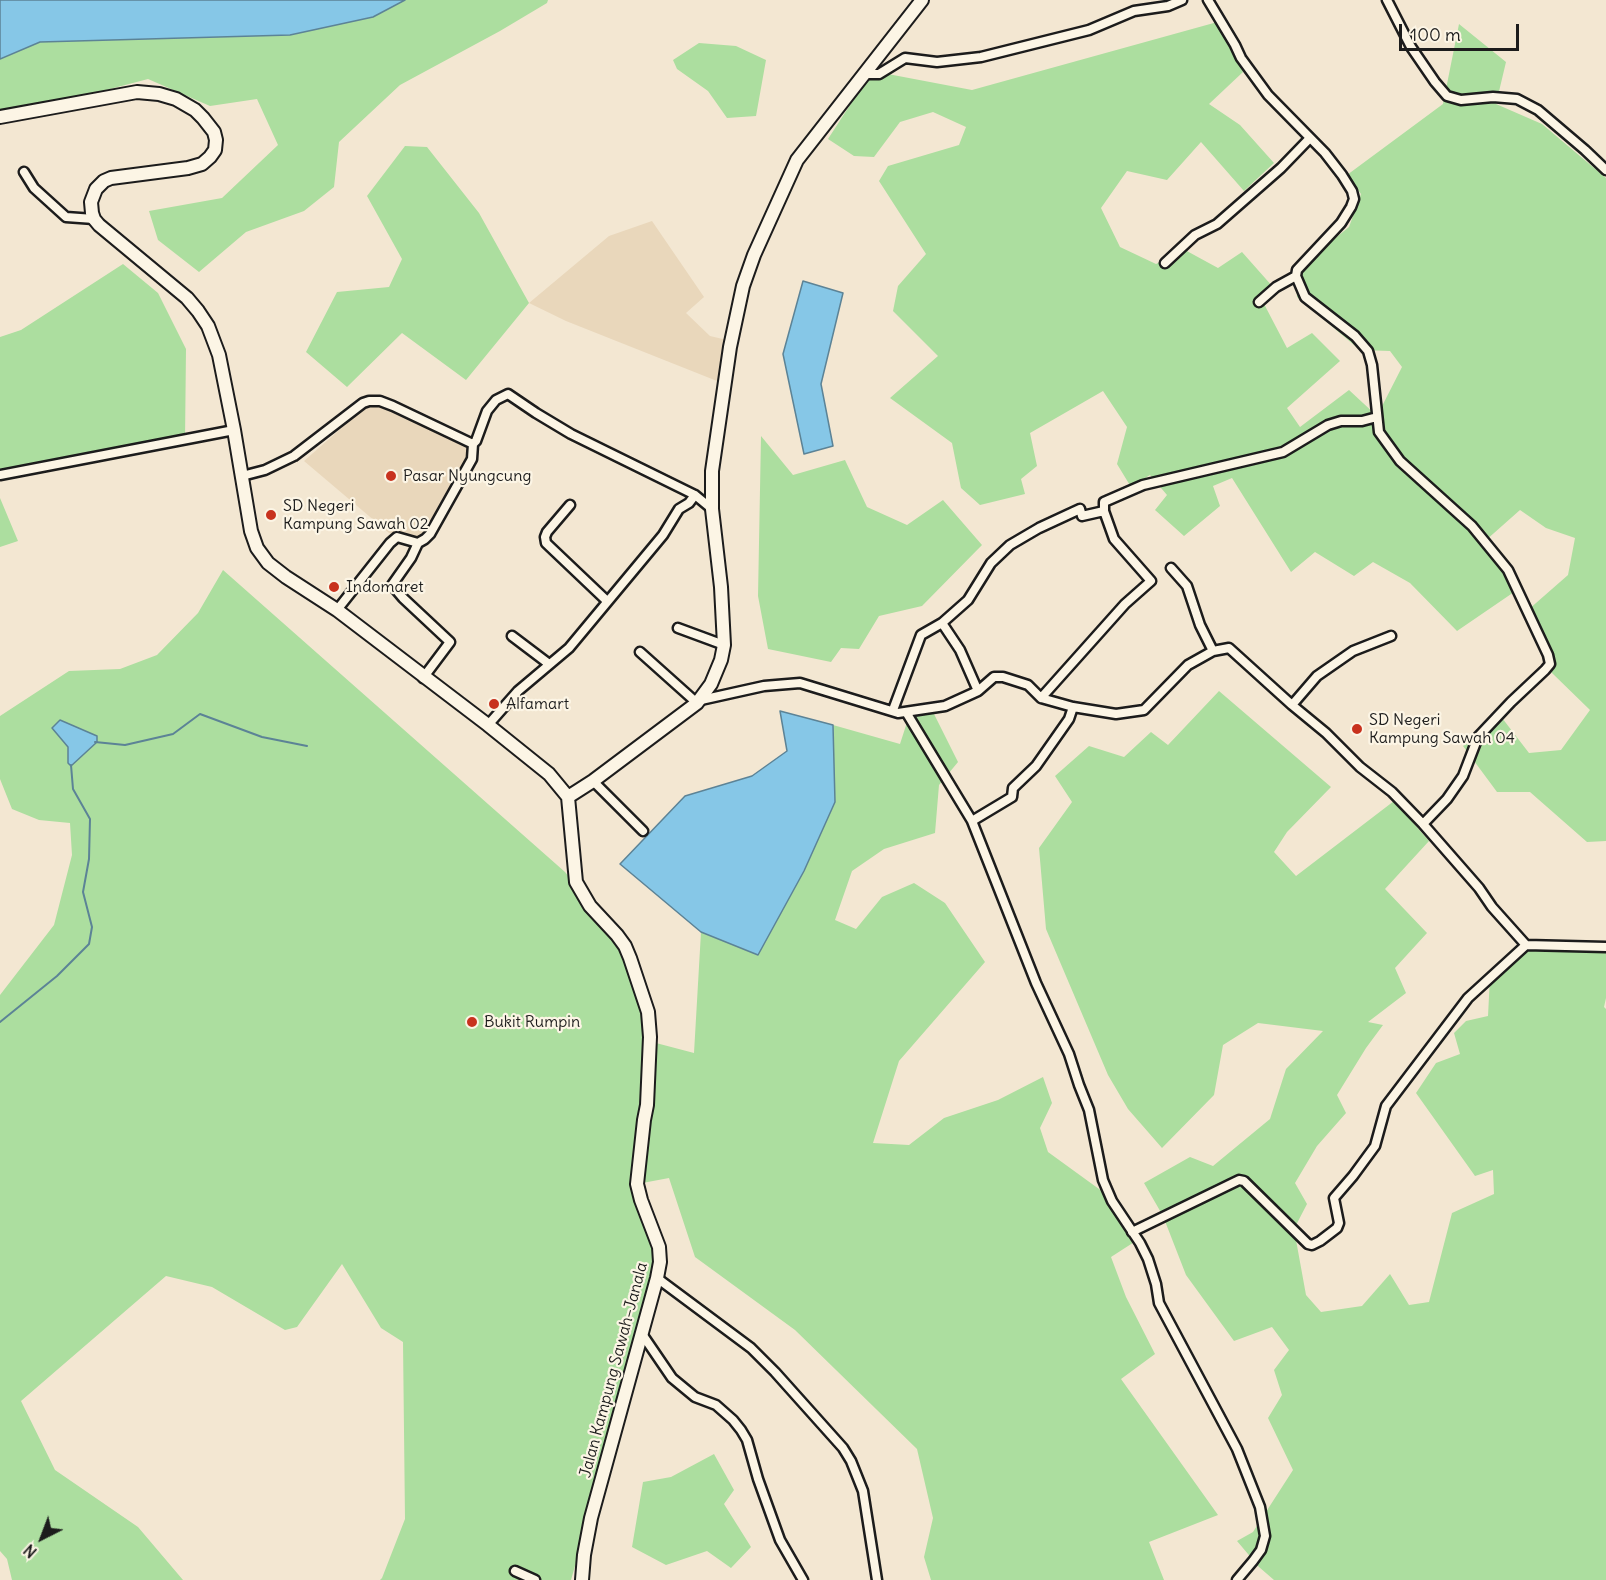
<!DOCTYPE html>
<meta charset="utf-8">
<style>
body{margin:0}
#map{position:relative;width:1606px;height:1580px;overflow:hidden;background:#f3e7d2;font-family:Delius,sans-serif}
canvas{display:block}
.north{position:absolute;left:12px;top:1508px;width:60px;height:60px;-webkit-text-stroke:4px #fcf5e5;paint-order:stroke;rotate:222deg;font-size:16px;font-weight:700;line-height:24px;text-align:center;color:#1c1c1c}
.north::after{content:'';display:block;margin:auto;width:21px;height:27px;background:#1c1c1c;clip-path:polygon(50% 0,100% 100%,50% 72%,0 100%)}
.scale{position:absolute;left:1399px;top:24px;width:120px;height:27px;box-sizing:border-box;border:3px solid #1c1c1c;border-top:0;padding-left:8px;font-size:18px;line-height:21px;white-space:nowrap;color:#1c1c1c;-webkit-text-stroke:4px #fcf5e5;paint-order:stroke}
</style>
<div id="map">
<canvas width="1606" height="1580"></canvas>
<div class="north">N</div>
<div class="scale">100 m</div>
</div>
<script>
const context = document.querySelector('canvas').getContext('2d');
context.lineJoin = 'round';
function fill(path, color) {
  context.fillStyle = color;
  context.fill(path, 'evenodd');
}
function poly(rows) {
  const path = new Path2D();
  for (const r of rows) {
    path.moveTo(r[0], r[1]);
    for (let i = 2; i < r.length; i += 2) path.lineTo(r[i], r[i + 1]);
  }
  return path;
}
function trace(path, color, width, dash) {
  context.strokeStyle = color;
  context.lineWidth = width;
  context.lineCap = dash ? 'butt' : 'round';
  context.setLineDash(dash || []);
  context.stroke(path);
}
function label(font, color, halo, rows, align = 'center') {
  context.font = font + ' Delius,sans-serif';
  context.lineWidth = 4.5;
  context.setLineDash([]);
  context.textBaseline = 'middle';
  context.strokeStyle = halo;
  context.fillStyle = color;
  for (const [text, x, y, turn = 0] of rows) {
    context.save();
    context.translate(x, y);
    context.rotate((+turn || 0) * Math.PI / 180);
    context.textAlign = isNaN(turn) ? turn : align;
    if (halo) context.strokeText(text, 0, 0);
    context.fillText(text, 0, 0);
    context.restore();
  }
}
fill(poly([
 [652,221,704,297,686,313,710,336,727,340,717,381,566,321,529,303,609,236],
 [378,405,473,450,452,491,421,539,389,533,304,461,362,410]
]), '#e9d7bb');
fill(poly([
 [405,0,548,0,547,3,500,31,400,85,339,142,334,187,304,211,246,232,199,272,158,240,149,211,222,198,278,145,257,99,210,106,148,79,0,118,0,59,40,42,290,35,373,17],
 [1221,21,1243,72,1209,104,1240,125,1274,163,1244,191,1201,142,1167,180,1127,171,1101,208,1120,247,1156,264,1185,250,1218,268,1242,252,1273,287,1263,302,1287,348,1312,333,1340,361,1287,408,1300,427,1349,390,1377,416,1402,367,1390,351,1360,350,1297,297,1296,270,1349,227,1361,194,1347,175,1443,104,1459,24,1506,62,1496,104,1542,124,1606,178,1606,841,1587,842,1530,792,1497,792,1463,746,1499,714,1529,753,1561,750,1590,710,1552,673,1528,610,1568,575,1575,538,1546,528,1520,510,1485,541,1517,590,1457,631,1410,583,1373,562,1354,576,1315,552,1291,572,1232,478,1213,486,1220,506,1184,536,1155,510,1167,495,1150,475,1131,487,1117,464,1127,427,1103,391,1030,433,1037,466,1021,479,1025,494,980,505,961,488,952,443,890,398,938,356,893,311,898,286,926,254,879,181,888,166,959,145,966,127,933,112,900,122,874,157,854,156,828,139,872,71,972,90],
 [699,43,736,46,766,60,756,116,727,118,708,91,677,69,673,60],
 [405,146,427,147,479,213,529,303,466,380,402,333,347,387,306,352,337,292,389,287,402,259,367,196],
 [123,264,158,293,186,349,185,440,0,475,0,337,21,330],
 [761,436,793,475,845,460,867,507,907,525,943,500,982,545,922,606,879,616,859,649,841,648,831,662,768,649,758,596],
 [0,498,18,541,0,547],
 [223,570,565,872,610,927,640,975,656,1043,694,1053,701,932,758,955,835,802,833,725,900,744,910,713,932,710,958,762,939,785,935,833,884,849,852,871,835,920,856,929,882,897,914,883,945,903,985,962,899,1061,873,1143,909,1145,944,1118,998,1100,1043,1077,1052,1103,1040,1128,1048,1152,1110,1197,1142,1237,1111,1257,1126,1297,1155,1354,1121,1379,1218,1515,1149,1542,1164,1580,931,1580,924,1557,933,1518,917,1449,795,1330,695,1257,669,1178,637,1184,659,1270,571,1580,380,1580,382,1578,405,1519,403,1342,381,1328,342,1264,297,1327,285,1330,212,1287,166,1276,21,1401,55,1470,138,1527,183,1580,12,1580,7,1559,0,1551,0,995,54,925,72,855,70,823,39,820,12,809,0,779,0,716,69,671,120,669,157,655,198,613],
 [1219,691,1331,787,1287,832,1274,852,1296,876,1394,801,1429,841,1385,889,1427,933,1395,968,1406,993,1368,1022,1383,1025,1366,1048,1337,1095,1346,1113,1317,1146,1295,1183,1307,1204,1294,1229,1306,1295,1321,1312,1362,1306,1390,1274,1409,1305,1429,1302,1452,1213,1494,1194,1493,1170,1475,1176,1416,1093,1436,1063,1460,1054,1454,1033,1466,1021,1488,1016,1490,977,1523,948,1606,946,1606,998,1604,1007,1606,1009,1606,1580,1274,1580,1259,1567,1237,1541,1253,1532,1293,1470,1268,1418,1282,1395,1274,1370,1289,1350,1272,1327,1234,1341,1186,1275,1163,1216,1144,1183,1190,1157,1213,1166,1270,1119,1286,1069,1323,1031,1258,1023,1223,1045,1214,1095,1162,1148,1128,1109,1108,1075,1046,929,1039,848,1072,802,1055,776,1089,746,1124,757,1151,732,1168,745],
 [714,1454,734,1490,724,1504,751,1547,731,1568,707,1551,666,1565,632,1547,643,1482,671,1477]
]), '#acde9f');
const water = poly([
 [0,0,405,0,373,17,290,35,40,42,0,59,0,0],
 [803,281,843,293,821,384,833,446,804,454,783,354,803,281],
 [780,711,833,725,835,802,804,871,758,955,701,932,620,864,685,796,752,776,787,751,780,711],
 [60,720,97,736,97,742,71,766,68,763,68,747,52,728,60,720]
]);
fill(water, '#86c7e7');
trace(water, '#5c8396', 1.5);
trace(poly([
 [95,742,125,745,173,734,200,714,262,737,307,746],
 [0,1022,57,976,89,944,92,927,83,892,89,859,90,819,73,789,71,765]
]), '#5c8396', 2);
const street = poly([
 [1208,0,1235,45,1241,58,1268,95,1325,153,1342,175,1352,191,1354,199,1351,207,1341,223,1297,270,1296,276,1305,297,1355,336,1368,351,1372,365,1379,432,1400,461,1472,526,1508,570,1548,655,1550,664,1545,670,1511,702,1478,737,1463,776,1447,799,1423,824],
 [1387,0,1411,47,1435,82,1447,96,1461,100,1493,97,1517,99,1538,110,1585,150,1606,170],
 [865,74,879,74,905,58,937,62,981,57,1089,30,1134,11,1168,6,1182,0],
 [24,172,34,188,66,217,94,219],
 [1165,263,1195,235,1217,224,1281,168,1310,138],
 [1259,302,1276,287,1296,276],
 [0,475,234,430],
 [242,476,265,470,294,456,363,403,369,401,380,401,393,406,473,444],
 [570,505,547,532,545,537,546,543,607,601],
 [418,543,411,558,392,585,403,598,450,642,423,678],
 [1171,568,1187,586,1200,625,1213,651],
 [337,610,390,543,397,537,418,543,425,539,430,534,472,459,473,444,476,441,487,411,496,400,508,394,536,413,571,434,695,495,712,509],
 [942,623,960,650,978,691],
 [678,628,724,645],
 [512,636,549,664],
 [640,652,697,703],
 [1041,698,1125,604,1151,581,1114,539,1104,511,1104,502,1143,485,1283,452,1328,425,1341,421,1362,421,1377,417],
 [701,700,764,686,800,683,898,713,945,706,978,691,994,677,1003,677,1028,685,1041,698,1073,707,1116,714,1144,710,1188,665,1213,651,1229,648,1292,705,1326,733,1360,767,1392,792,1423,824,1479,888,1492,907,1526,945,1606,947],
 [1292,705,1317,676,1353,651,1391,636],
 [893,710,921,635,942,623,968,600,991,563,1010,545,1039,528,1080,509,1082,516,1104,511],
 [906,712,972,821,1036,983,1069,1054,1079,1085,1089,1110,1103,1180,1112,1201,1140,1243,1148,1259,1156,1284,1159,1303,1237,1449,1260,1507,1265,1536,1261,1550,1253,1561,1237,1580],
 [488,725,518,691,569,648,663,535,679,509,689,503,695,495],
 [593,781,643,831],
 [972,821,1012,797,1013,788,1036,766,1069,719,1073,707],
 [1132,1232,1239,1180,1244,1181,1308,1244,1312,1245,1320,1241,1337,1228,1339,1223,1334,1198,1353,1176,1375,1146,1386,1106,1468,998,1526,945],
 [657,1278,751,1348,775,1372,843,1448,851,1461,863,1491,877,1580],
 [642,1334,672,1378,695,1397,716,1405,733,1420,741,1430,747,1440,758,1479,780,1540,803,1580],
 [515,1571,535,1580]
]);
const secondary = poly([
 [0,117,137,92,159,94,176,99,195,110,203,118,214,132,216,140,215,150,210,157,202,164,188,168,111,178,104,181,96,189,91,202,92,213,94,219,99,225,187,298,198,311,208,326,219,355,234,430,251,531,257,548,268,563,286,577,337,610,488,725,549,774,568,797],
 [568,797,593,781,697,703,711,684,721,660,724,645,721,587,712,509,712,471,730,347,743,286,754,255,797,160,922,0],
 [568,797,576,882,590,906,617,935,625,946,630,958,648,1012,650,1037,647,1105,644,1120,637,1184,641,1200,659,1247,660,1262,657,1278,591,1518,584,1555,582,1580]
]);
trace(street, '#1c1c1c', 13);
trace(secondary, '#1c1c1c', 16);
trace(street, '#fcf5e5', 8);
trace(secondary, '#fcf5e5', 12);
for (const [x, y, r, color] of [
 [391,476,6,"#c8321e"],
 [271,515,6,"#c8321e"],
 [334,587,6,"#c8321e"],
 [494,704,6,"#c8321e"],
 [1357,729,6,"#c8321e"],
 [472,1022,6,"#c8321e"]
]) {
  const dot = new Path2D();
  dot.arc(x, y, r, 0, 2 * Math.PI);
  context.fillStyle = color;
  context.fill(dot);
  trace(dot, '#fcf5e5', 2);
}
label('16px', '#1c1c1c', '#fcf5e5', [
 ["Pasar Nyungcung",403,476],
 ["SD Negeri",283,506],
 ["Kampung Sawah 02",283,524],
 ["Indomaret",346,587],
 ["Alfamart",506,704],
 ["SD Negeri",1369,720],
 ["Kampung Sawah 04",1369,738],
 ["Bukit Rumpin",484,1022]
], 'left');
label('16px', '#1c1c1c', '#fcf5e5', [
 ["Jalan Kampung Sawah–Janala",614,1370,-75]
]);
</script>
